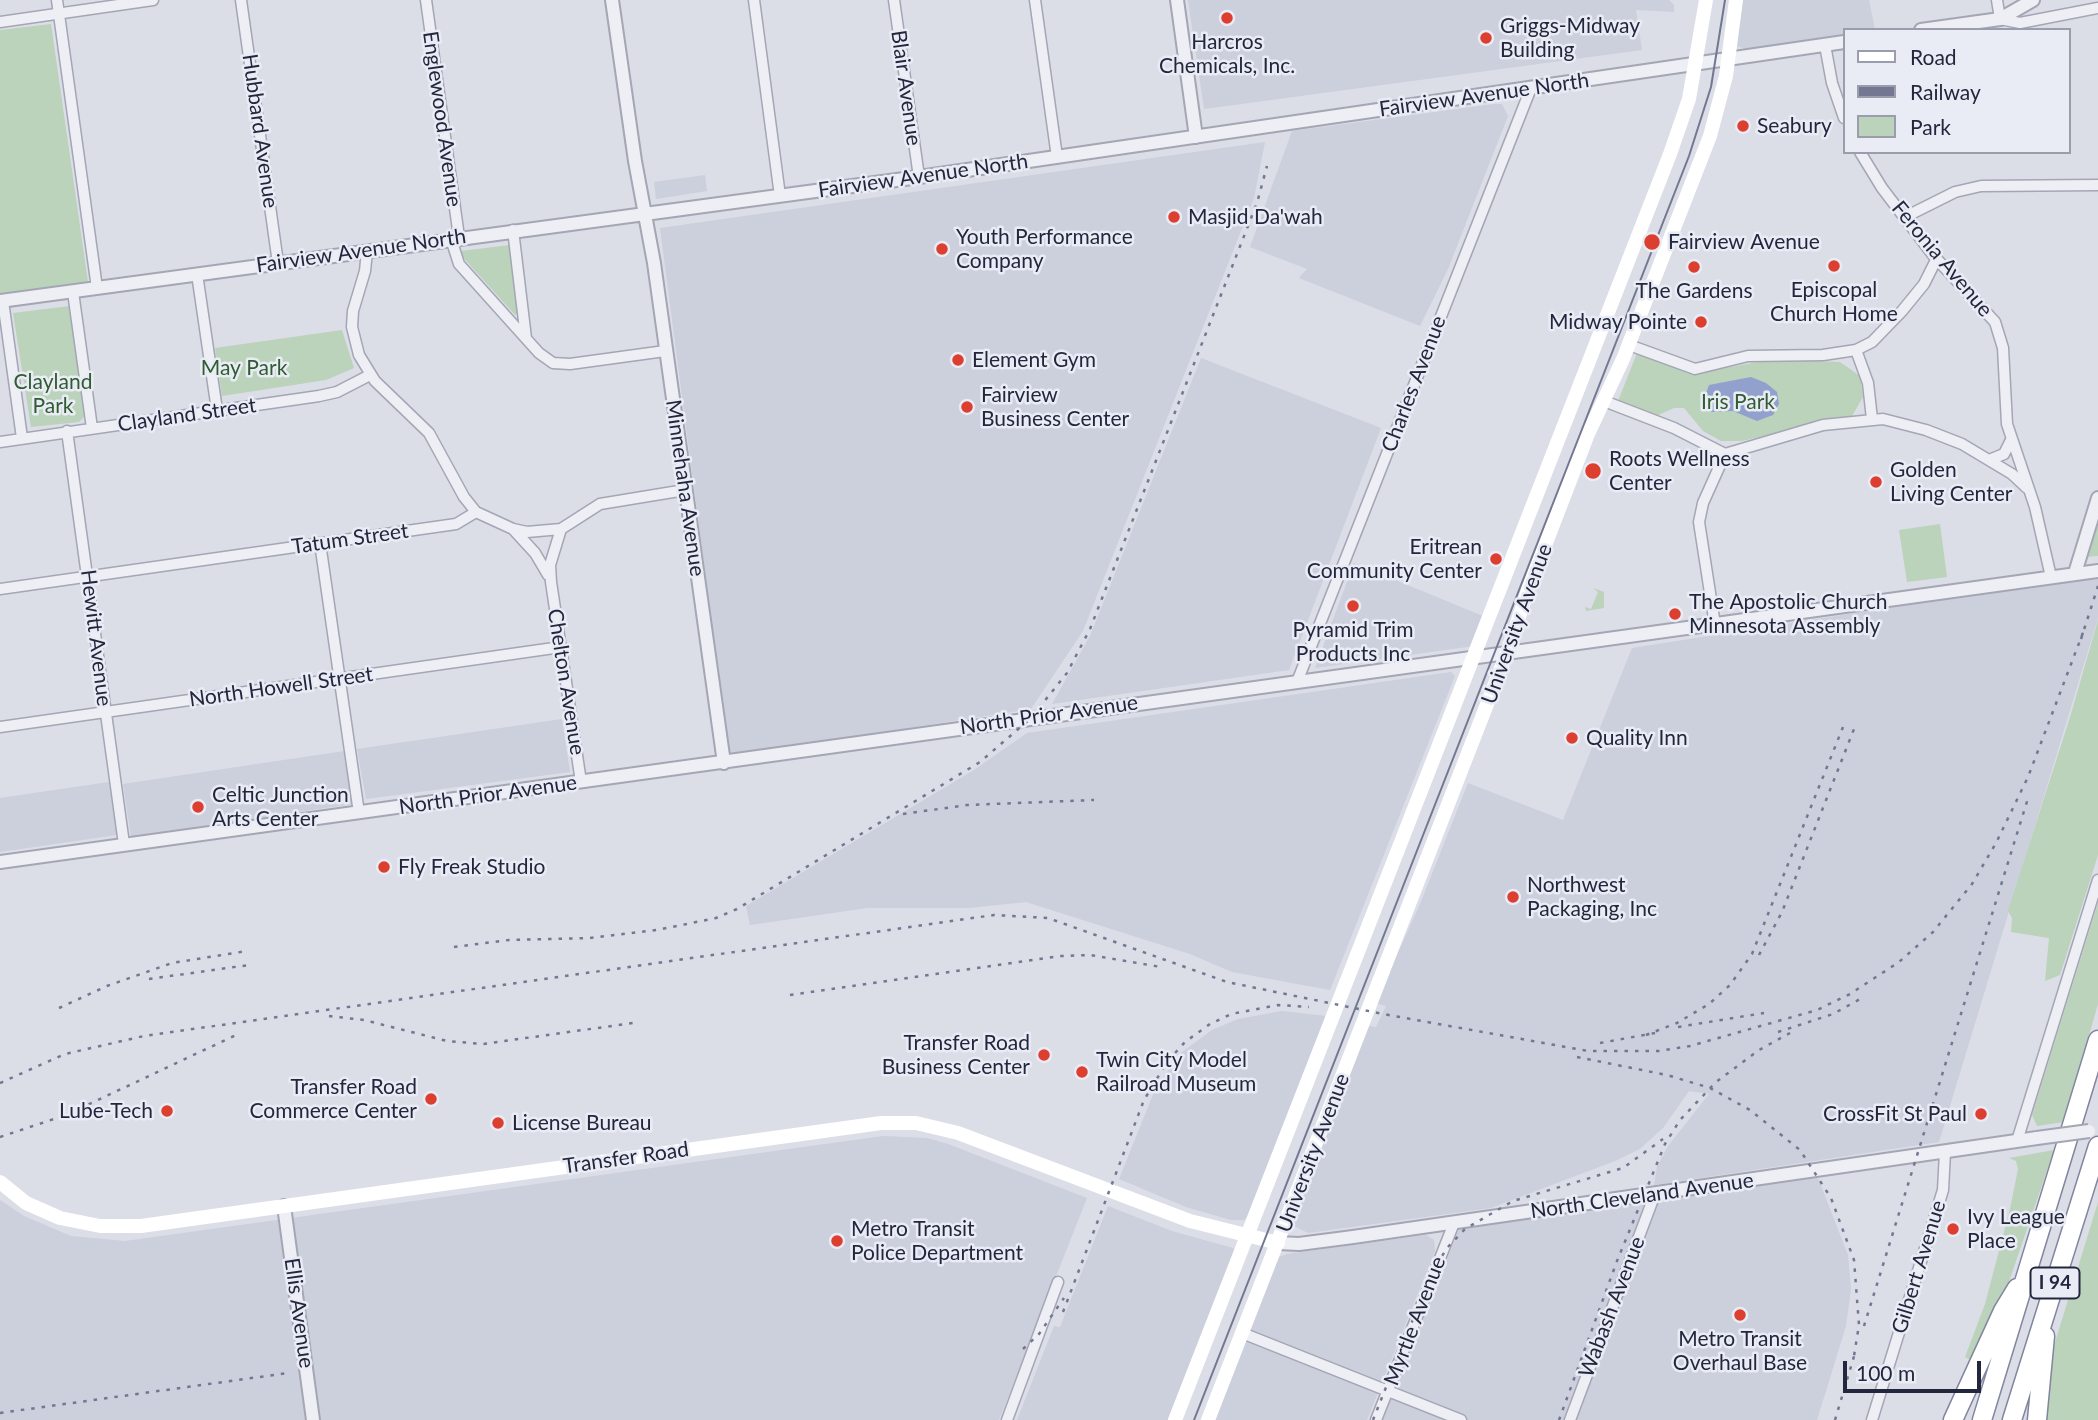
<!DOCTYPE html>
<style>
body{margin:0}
#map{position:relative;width:2098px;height:1420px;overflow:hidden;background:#dbdde7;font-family:Lato,sans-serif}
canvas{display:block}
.legend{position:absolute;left:1843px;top:28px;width:228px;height:126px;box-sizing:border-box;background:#eaecf5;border:2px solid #9a9dac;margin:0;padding:9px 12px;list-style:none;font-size:21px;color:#23273e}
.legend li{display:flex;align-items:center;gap:14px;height:35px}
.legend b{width:35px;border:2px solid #9a9dac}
.scale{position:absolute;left:1843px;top:1361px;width:138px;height:32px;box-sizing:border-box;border:4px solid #23273e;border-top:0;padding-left:9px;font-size:21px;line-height:24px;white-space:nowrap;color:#23273e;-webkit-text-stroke:5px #eaecf5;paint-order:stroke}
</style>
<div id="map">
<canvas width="2098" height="1420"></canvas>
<ul class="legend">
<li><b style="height:9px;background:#fff"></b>Road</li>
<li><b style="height:9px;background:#737792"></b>Railway</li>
<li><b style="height:19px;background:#bbd2bb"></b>Park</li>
</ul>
<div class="scale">100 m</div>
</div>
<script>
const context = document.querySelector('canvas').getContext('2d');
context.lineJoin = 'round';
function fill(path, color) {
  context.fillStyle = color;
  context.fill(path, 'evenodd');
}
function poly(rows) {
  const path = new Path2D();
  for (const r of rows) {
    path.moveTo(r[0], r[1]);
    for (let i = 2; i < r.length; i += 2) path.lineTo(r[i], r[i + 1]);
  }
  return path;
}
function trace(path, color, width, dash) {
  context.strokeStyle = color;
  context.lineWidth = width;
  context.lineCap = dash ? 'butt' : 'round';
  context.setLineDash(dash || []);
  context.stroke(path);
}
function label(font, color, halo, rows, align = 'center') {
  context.font = font + ' Lato,sans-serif';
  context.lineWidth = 5;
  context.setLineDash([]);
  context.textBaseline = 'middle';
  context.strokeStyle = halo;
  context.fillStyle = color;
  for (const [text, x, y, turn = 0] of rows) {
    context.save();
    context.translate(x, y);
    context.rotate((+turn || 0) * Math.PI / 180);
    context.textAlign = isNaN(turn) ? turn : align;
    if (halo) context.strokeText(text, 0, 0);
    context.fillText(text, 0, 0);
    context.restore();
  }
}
fill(poly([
 [1188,0,1669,0,1674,5,1674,12,1636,10,1642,50,1204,109],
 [1742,0,1869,0,1875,30,1844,30,1844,34,1746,49,1736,46],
 [1494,104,1502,104,1508,116,1448,269,1420,326,1299,278,1307,269,1250,247,1292,131],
 [1265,142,1254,198,1083,631,1031,709,729,756,660,228],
 [705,175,707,191,656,199,654,182],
 [1201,358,1381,428,1289,670,1052,704,1090,636],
 [1354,563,1483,616,1474,646,1315,668],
 [2092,576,2098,578,2098,618,1939,1142,1654,1185,1657,1167,1668,1146,1709,1094,1689,1091,1663,1128,1640,1149,1615,1161,1491,1208,1308,1233,1294,1226,1293,1217,1369,1026,1376,1027,1386,1006,1375,1003,1420,904,1468,783,1563,820,1632,648],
 [1451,672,1455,676,1330,990,1232,972,1190,954,1026,902,969,908,867,908,750,925,746,906,974,770,1027,733],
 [562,719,570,772,366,799,357,749],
 [344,751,352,804,131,837,123,784],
 [109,782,117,835,0,852,0,798],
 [1282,1011,1326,1016,1249,1216,1244,1220,1231,1220,1186,1207,1119,1179,1154,1092,1178,1055,1212,1030,1238,1019],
 [883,1136,927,1138,948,1144,1087,1198,999,1420,0,1420,0,1200,24,1216,71,1236,125,1241],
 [1818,1178,1848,1255,1851,1289,1846,1326,1817,1420,1382,1420,1460,1227],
 [1108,1206,1172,1231,1233,1248,1235,1251,1170,1420,1017,1420,1054,1326,1060,1327],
 [1426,1235,1434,1240,1435,1251,1367,1420,1213,1420,1276,1258,1287,1254]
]), '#cccfdc');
fill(poly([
 [51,24,88,282,0,294,0,30],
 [510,245,520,311,515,315,460,254,461,251],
 [70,306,85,416,79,422,31,427,13,313],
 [342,330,354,368,326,380,222,396,215,348],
 [1637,353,1693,374,1774,359,1840,362,1860,376,1863,397,1852,416,1742,441,1721,441,1703,431,1684,408,1674,408,1656,416,1618,401],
 [2098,517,2098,556,2086,557],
 [1940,524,1947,577,1907,582,1899,530],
 [1593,588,1604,592,1604,608,1586,611,1585,607,1591,609,1598,592],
 [2098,620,2098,855,2060,975,2045,981,2049,938,2011,932,2012,918,2008,911,2071,714],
 [2098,903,2098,1004,2064,1122,2037,1126,2032,1115],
 [2054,1150,2000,1308,1976,1363,1965,1357,1985,1304,2010,1209,2018,1169,2016,1161,2009,1158],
 [2098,1202,2098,1420,2040,1420,2049,1362]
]), '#bbd2bb');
fill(poly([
 [1751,377,1766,383,1777,392,1779,404,1773,415,1757,421,1733,411,1710,412,1705,396,1709,385]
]), '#91a0cc');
const minor = poly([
 [57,0,97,288],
 [241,0,278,263],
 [426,0,459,237],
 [754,0,780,196],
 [894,0,919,177],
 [1035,0,1057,157],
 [1997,0,2000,19,2020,23,2098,8],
 [0,22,153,0],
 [1825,45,1832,83,1844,118],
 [1860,152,1882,188,1933,255,1995,322,2003,348,2007,424,2035,507,2051,577],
 [1905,217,1955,192,1981,186,2098,185],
 [513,230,526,338],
 [451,239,459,264,539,353,553,363,570,364,665,351],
 [367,251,365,271,353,311,352,327,359,355,375,381,429,433,464,497,476,512],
 [197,274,217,410],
 [73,292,92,428],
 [3,301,22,438],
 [1629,345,1695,369,1748,356,1823,355,1856,350,1872,342,1902,311,1924,284,1936,260],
 [1856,350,1868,383,1872,419],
 [1604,401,1674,428,1725,454],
 [67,431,124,844],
 [0,442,319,396,337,392,370,375],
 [1725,454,1823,425,1883,419,1926,430,1962,444,2012,474,2027,488],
 [1989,460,2004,454,2011,440],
 [513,529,535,553,548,575],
 [561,529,550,565,551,582,581,782],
 [320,543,359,813],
 [0,589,456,524,476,512,513,529,527,532,561,529,600,504,685,490],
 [1715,625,1699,522,1703,503,1725,454],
 [1297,682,1531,88],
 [0,727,561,647],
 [2017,1141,2098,880],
 [1242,1333,1461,1420],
 [1007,1420,1058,1282],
 [1376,1420,1454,1223],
 [1570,1420,1655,1194],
 [1872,1420,1943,1190,1945,1152]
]);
const tertiary = poly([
 [612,0,635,161,654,263,724,763],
 [1177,0,1196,137],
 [1921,30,2000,19,2033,0],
 [0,301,919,177,1844,42],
 [2075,573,2098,498],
 [0,862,2098,571],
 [284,1206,313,1420],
 [1278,1243,1299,1244,1353,1237,2037,1138]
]);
const motorway = poly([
 [1953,1420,2003,1311,2017,1288],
 [1982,1420,2098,1040],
 [2012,1420,2098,1146],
 [2037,1420,2045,1336]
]);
trace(minor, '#a4a6b4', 13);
trace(tertiary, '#a4a6b4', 16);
trace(motorway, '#81859f', 21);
trace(minor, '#eeeef5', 10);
trace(tertiary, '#eeeef5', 12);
trace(poly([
 [0,1182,26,1203,60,1218,100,1226,141,1226,881,1123,916,1123,958,1133,1190,1221,1278,1243],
 [1175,1420,1670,154,1689,99,1706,0],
 [1208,1420,1507,653,1529,587,1588,434,1623,359,1710,136,1726,76,1736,0]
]), '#fff', 14);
trace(motorway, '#fff', 18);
trace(poly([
 [1194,1420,1689,156,1711,87,1725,0]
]), '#737792', 2);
trace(poly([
 [2081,639,2098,586],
 [903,814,967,805,1094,800],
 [454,947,509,940,590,938,657,930,716,918,737,909,980,762,1030,719,1067,673,1090,629,1257,203,1267,166],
 [1759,955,1782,912,1854,729],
 [149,979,249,965],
 [790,995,1061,956,1090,955,1161,967],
 [59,1008,107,986,172,963,247,951],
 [329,1016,364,1020,447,1041,483,1044,633,1023],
 [1678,1027,1764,1013],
 [1778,1032,1833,1014,1862,998],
 [1646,1035,1677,1023,1709,1004,1730,985,1752,954,1843,727],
 [1600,1043,1655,1033],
 [1577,1057,1667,1075,1710,1088,1750,1110,1800,1150,1831,1198,1854,1260,1859,1325,1853,1362],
 [0,1083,65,1054,144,1036,994,915,1048,918,1227,982,1383,1014,1588,1051,1659,1051,1690,1046,1817,1010,1850,994,1899,962,1933,932,1972,884,1996,843,2028,777,2084,630],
 [0,1137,66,1115,236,1035],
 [1063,1312,1144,1100,1167,1062,1185,1042,1210,1024,1231,1014,1278,1005,1309,1007],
 [1864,1326,2029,795],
 [1023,1349,1039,1334,1064,1298],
 [0,1413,288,1373],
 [1373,1420,1431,1274,1447,1248,1465,1229,1513,1201,1623,1168,1663,1139],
 [1559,1420,1617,1261,1665,1144,1680,1120,1716,1082,1759,1050,1790,1033],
 [1835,1420,1855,1353]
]), '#737792', 2.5, [3.5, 7]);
const tertiaryBridge = poly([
 [2037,1138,2089,1131]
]);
trace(tertiaryBridge, '#a4a6b4', 16, []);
trace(tertiaryBridge, '#eeeef5', 12);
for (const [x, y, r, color] of [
 [1227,18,7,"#dc3e30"],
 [1486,38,7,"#dc3e30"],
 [1743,126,7,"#dc3e30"],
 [1174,217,7,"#dc3e30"],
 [1652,242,9,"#dc3e30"],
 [942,249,7,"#dc3e30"],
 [1834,266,7,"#dc3e30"],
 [1694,267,7,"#dc3e30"],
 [1701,322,7,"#dc3e30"],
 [958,360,7,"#dc3e30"],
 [967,407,7,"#dc3e30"],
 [1593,471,9,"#dc3e30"],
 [1876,482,7,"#dc3e30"],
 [1496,559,7,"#dc3e30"],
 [1353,606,7,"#dc3e30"],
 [1675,614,7,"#dc3e30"],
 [1572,738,7,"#dc3e30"],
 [198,807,7,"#dc3e30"],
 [384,867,7,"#dc3e30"],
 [1513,897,7,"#dc3e30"],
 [1044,1055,7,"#dc3e30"],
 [1082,1072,7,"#dc3e30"],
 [431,1099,7,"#dc3e30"],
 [167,1111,7,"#dc3e30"],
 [1981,1114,7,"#dc3e30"],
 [498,1123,7,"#dc3e30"],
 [1953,1229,7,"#dc3e30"],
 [837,1241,7,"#dc3e30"],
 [1740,1315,7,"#dc3e30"]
]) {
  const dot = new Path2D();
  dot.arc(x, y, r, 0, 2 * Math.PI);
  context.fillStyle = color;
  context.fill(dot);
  trace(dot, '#eaecf5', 2.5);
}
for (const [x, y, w] of [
 [2055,1283,49]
]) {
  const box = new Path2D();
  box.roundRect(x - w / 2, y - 15.5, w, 31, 5);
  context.fillStyle = '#eaecf5';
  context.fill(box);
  trace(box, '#23273e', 2);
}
label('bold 19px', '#23273e', null, [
 ["I 94",2055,1283]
]);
label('21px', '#23273e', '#eaecf5', [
 ["Griggs-Midway",1500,26],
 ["Building",1500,50],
 ["Harcros",1227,42,"center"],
 ["Chemicals, Inc.",1227,66,"center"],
 ["Seabury",1757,126],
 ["Masjid Da'wah",1188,217],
 ["Youth Performance",956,237],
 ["Company",956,261],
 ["Fairview Avenue",1668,242],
 ["Episcopal",1834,290,"center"],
 ["Church Home",1834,314,"center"],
 ["The Gardens",1694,291,"center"],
 ["Midway Pointe",1687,322,"right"],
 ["Element Gym",972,360],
 ["Fairview",981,395],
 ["Business Center",981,419],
 ["Roots Wellness",1609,459],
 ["Center",1609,483],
 ["Golden",1890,470],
 ["Living Center",1890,494],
 ["Eritrean",1482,547,"right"],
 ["Community Center",1482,571,"right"],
 ["The Apostolic Church",1689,602],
 ["Minnesota Assembly",1689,626],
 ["Pyramid Trim",1353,630,"center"],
 ["Products Inc",1353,654,"center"],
 ["Quality Inn",1586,738],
 ["Celtic Junction",212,795],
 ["Arts Center",212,819],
 ["Fly Freak Studio",398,867],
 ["Northwest",1527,885],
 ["Packaging, Inc",1527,909],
 ["Transfer Road",1030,1043,"right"],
 ["Business Center",1030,1067,"right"],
 ["Twin City Model",1096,1060],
 ["Railroad Museum",1096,1084],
 ["Transfer Road",417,1087,"right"],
 ["Commerce Center",417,1111,"right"],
 ["Lube-Tech",153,1111,"right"],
 ["CrossFit St Paul",1967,1114,"right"],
 ["License Bureau",512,1123],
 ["Ivy League",1967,1217],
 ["Place",1967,1241],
 ["Metro Transit",851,1229],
 ["Police Department",851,1253],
 ["Metro Transit",1740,1339,"center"],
 ["Overhaul Base",1740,1363,"center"]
], 'left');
label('21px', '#23273e', '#eaecf5', [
 ["Blair Avenue",906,88,82],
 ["Fairview Avenue North",1484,95,-8],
 ["Englewood Avenue",442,119,82],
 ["Hubbard Avenue",260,131,82],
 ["Fairview Avenue North",923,176,-8],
 ["Fairview Avenue North",361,251,-8],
 ["Feronia Avenue",1942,259,50],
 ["Charles Avenue",1414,384,-69],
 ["Clayland Street",187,415,-8],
 ["Minnehaha Avenue",685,488,82],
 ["Tatum Street",350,539,-8],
 ["University Avenue",1517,624,-70],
 ["Hewitt Avenue",96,638,83],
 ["Chelton Avenue",566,682,81],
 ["North Howell Street",281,687,-8],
 ["North Prior Avenue",1049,715,-8],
 ["North Prior Avenue",488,795,-8],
 ["University Avenue",1313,1153,-69],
 ["Transfer Road",626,1158,-8],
 ["North Cleveland Avenue",1642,1196,-8],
 ["Gilbert Avenue",1919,1267,-73],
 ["Wabash Avenue",1612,1307,-69],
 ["Ellis Avenue",299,1313,82],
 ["Myrtle Avenue",1415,1321,-69]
]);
label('21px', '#2f5c31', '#eaecf5', [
 ["May Park",244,368],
 ["Clayland",53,382],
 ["Park",53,406],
 ["Iris Park",1738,402]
]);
</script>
